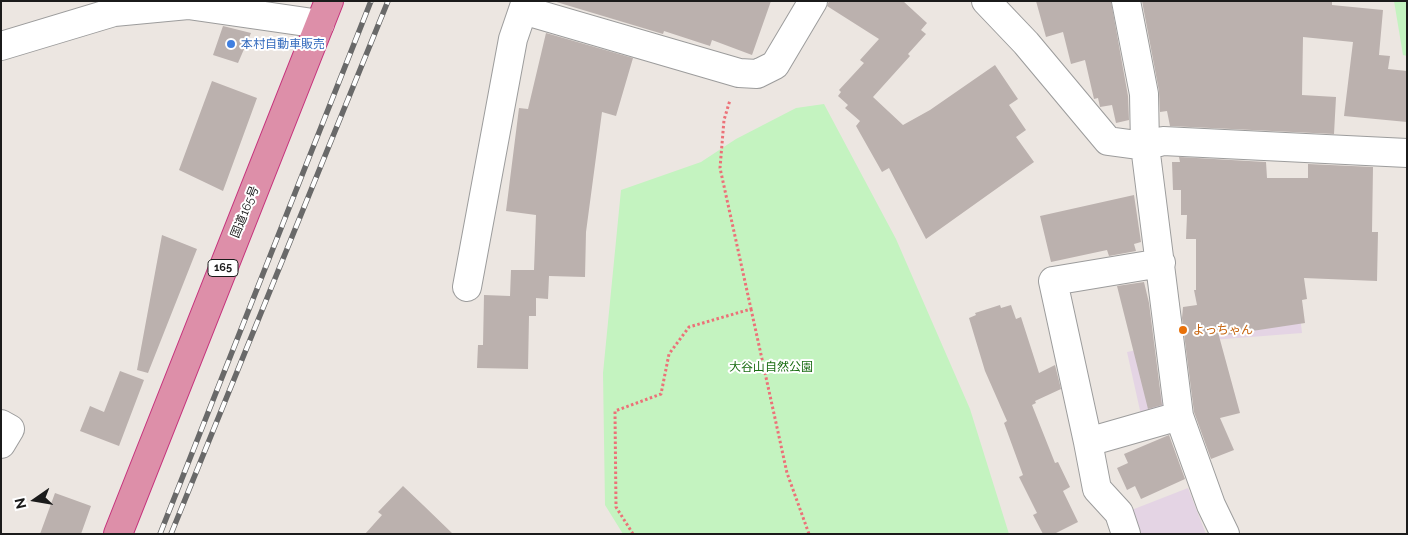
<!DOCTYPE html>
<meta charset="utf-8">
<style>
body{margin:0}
#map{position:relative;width:1408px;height:535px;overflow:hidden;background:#ece6e1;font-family:Raleway,sans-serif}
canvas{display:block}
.frame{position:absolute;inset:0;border:2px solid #1b1b1b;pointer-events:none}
.north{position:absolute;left:10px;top:475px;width:50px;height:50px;-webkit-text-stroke:4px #fff;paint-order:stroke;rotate:257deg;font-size:14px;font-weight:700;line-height:20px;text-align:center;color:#1b1b1b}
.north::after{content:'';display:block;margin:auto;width:18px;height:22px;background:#1b1b1b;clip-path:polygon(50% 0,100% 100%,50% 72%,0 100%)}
</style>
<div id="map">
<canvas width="1408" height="535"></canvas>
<div class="frame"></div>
<div class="north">N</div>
</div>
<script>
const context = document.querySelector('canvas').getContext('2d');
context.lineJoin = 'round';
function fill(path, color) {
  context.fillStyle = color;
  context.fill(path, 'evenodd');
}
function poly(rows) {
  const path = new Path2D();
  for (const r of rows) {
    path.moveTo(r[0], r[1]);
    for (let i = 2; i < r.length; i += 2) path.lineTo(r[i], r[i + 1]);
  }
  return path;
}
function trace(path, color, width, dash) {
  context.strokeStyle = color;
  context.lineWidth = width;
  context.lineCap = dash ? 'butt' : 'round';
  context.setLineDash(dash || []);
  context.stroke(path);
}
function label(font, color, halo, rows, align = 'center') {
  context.font = font + ' Raleway,"Noto Sans JP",sans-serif';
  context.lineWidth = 4;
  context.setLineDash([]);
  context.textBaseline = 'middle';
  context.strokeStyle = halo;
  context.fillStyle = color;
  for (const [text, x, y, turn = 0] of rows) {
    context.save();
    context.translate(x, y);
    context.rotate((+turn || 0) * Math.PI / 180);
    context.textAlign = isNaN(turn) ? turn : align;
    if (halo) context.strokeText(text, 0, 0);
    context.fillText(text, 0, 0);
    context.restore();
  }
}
fill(poly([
 [1299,307,1302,333,1199,341],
 [1151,347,1164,410,1141,415,1127,352],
 [1188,488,1206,534,1138,534,1129,511]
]), '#e4d4e4');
fill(poly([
 [1394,1,1407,1,1407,56,1403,55],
 [824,104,896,239,970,409,1009,534,623,534,605,505,603,373,621,190,701,162,736,139,796,108]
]), '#c4f3c0');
fill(poly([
 [553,1,771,1,752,55,712,40,710,46,664,31,663,34],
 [829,1,903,1,927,23,921,30,926,34,908,54,910,56,873,97,903,125,930,110,995,65,1018,99,1009,105,1026,130,1016,137,1034,162,926,239,889,168,882,172,856,126,860,121,845,108,848,105,838,96,841,92,839,90,864,63,860,60,879,39,827,6],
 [1036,1,1111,1,1128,96,1129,120,1116,123,1112,105,1100,107,1098,98,1094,99,1085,60,1071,64,1063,32,1046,37],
 [1142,1,1332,1,1332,5,1383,10,1379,55,1390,56,1388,69,1407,71,1407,122,1344,116,1353,42,1303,37,1302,95,1336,97,1334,134,1170,126,1167,111,1160,112,1159,91],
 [223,26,251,33,238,63,213,55],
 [546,33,633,58,616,116,602,112,586,232,585,277,549,276,548,299,536,298,536,316,529,316,528,369,477,368,478,345,483,345,484,295,510,296,511,270,534,270,536,215,506,211,519,108,528,109],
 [212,81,257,98,223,191,179,170],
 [1179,157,1266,162,1267,178,1308,178,1308,164,1373,167,1372,232,1378,232,1377,281,1304,278,1307,299,1302,300,1305,323,1219,336,1240,413,1220,418,1234,450,1211,459,1194,412,1182,318,1183,307,1197,305,1194,290,1196,290,1196,239,1186,239,1187,215,1181,215,1181,190,1173,190,1172,162,1180,162],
 [1134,195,1141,242,1134,244,1136,251,1109,256,1107,250,1051,262,1040,216],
 [162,235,197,249,148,373,137,370],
 [1144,282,1149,303,1162,405,1148,409,1117,286],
 [1000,305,1001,308,1011,305,1016,319,1021,317,1039,373,1055,365,1061,389,1035,401,1036,403,1032,405,1055,463,1058,462,1070,487,1063,491,1078,522,1054,534,1043,534,1033,515,1037,513,1019,477,1023,475,1004,423,1007,421,985,371,969,318,976,315,975,313],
 [120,371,144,380,119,446,80,431,90,406,104,412],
 [1169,435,1185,479,1141,499,1135,486,1127,490,1117,468,1128,463,1124,454],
 [403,486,423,505,453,534,365,534,382,515,378,512],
 [55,493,91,506,81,534,40,534]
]), '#bbb1ae');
const street = poly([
 [986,1,1026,43,1108,141,1145,146,1163,141,1407,153],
 [1126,1,1144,94,1145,146,1179,416,1211,505,1225,534],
 [523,10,739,73,757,74,775,65,813,1],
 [1,46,114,12,188,5,320,24],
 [467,287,513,39,526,1],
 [1,424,10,429,1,444],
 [1088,442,1053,281,1161,263],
 [1126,534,1119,513,1097,489,1088,442,1179,416]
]);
const highway = poly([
 [118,534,329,1]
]);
trace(street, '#9c9c9c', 30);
trace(highway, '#c5337c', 30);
trace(poly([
 [751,309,787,473,809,534],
 [633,534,616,507,615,411,661,394,669,354,689,327,751,309,720,168,724,120,730,100]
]), '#ec7178', 3, [2.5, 2.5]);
trace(street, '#fff', 28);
trace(highway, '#dd8fa9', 28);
const rail = poly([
 [160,534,371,1],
 [171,534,388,1]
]);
trace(rail, '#696969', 5.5);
trace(rail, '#fff', 4, [11]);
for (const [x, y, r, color] of [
 [231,44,5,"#3f7fe0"],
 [1183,330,5,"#e8710a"]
]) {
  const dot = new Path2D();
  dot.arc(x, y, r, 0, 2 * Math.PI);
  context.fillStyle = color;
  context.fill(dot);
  trace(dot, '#fff', 2);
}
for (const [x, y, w] of [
 [223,268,30]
]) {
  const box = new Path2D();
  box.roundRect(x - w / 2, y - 8.5, w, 17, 4);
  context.fillStyle = '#fff';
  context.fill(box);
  trace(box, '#1b1b1b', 1);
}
label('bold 11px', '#1b1b1b', null, [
 ["165",223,268]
]);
label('12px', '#366cbe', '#fff', [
 ["本村自動車販売",241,44]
], 'left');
label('12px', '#1b1b1b', '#fff', [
 ["国道165号",245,212,-68]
]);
label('12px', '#c56008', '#fff', [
 ["よっちゃん",1193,330]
], 'left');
label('12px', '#1b6d14', '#fff', [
 ["大谷山自然公園",771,367]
]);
</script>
